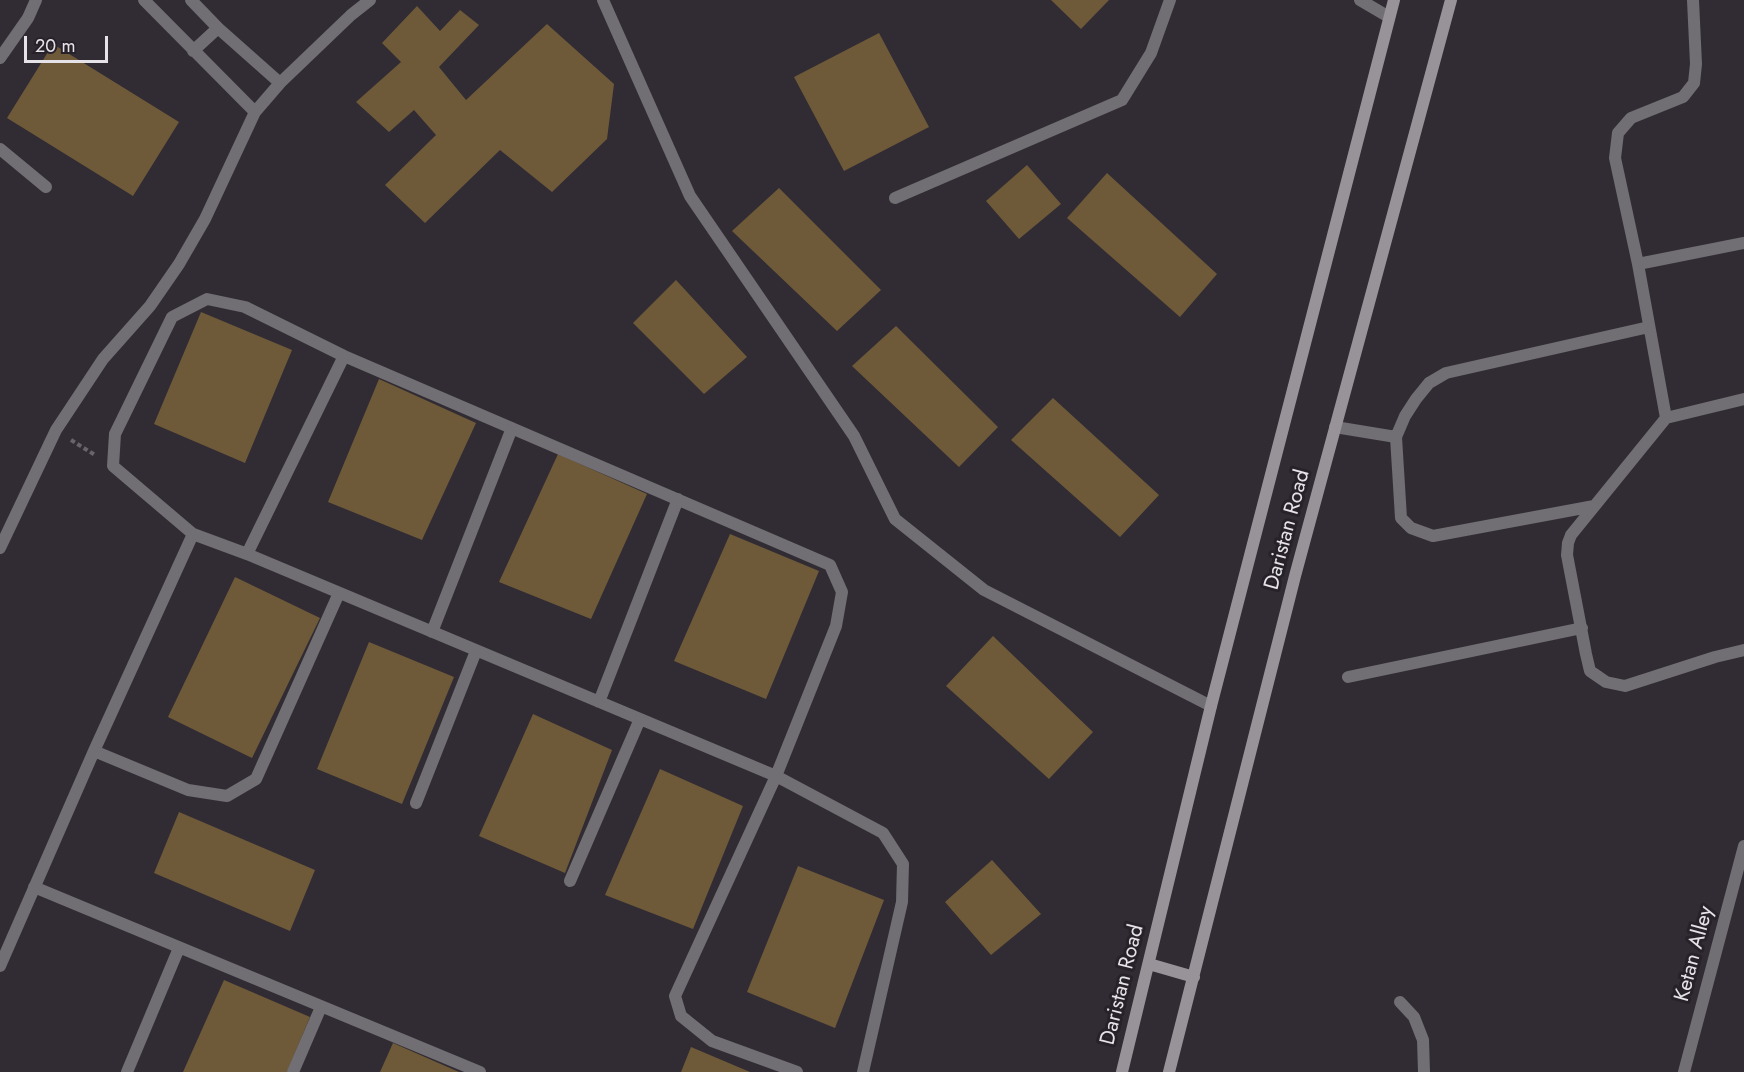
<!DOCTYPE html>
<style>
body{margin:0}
#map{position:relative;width:1744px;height:1072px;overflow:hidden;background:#312c34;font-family:Jost,sans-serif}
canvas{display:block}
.scale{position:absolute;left:24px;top:36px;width:84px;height:27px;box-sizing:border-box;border:3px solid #e6e3e8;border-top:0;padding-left:8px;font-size:18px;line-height:21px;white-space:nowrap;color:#e6e3e8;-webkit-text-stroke:4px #27222a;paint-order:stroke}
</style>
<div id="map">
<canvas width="1744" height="1072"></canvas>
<div class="scale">20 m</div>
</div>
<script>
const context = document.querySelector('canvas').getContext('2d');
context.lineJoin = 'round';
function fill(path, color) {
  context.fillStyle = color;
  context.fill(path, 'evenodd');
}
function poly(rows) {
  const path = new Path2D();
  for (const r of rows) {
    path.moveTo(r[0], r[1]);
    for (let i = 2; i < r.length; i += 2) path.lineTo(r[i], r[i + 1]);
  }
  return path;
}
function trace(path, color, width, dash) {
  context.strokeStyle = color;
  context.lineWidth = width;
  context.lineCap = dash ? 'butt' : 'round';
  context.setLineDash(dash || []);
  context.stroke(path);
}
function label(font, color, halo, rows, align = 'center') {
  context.font = font + ' Jost,sans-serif';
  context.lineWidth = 6;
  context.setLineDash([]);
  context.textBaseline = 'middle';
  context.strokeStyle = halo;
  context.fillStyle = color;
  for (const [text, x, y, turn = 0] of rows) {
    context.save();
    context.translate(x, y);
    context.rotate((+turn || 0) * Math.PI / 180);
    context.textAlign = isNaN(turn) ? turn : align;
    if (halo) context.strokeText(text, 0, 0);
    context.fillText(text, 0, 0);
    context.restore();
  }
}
fill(poly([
 [1051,0,1109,0,1081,29],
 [417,6,440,31,460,10,479,25,439,67,466,100,547,24,614,84,607,139,552,192,500,150,425,223,385,185,436,135,414,110,389,132,356,102,401,62,382,43],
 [879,33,929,127,844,171,794,77],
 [53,44,179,122,133,196,7,118],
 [1027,165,1061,204,1019,239,986,201],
 [1107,173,1217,274,1180,317,1067,218],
 [779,188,881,290,837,331,732,231],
 [676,280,747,357,704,394,633,323],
 [201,312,292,350,245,463,154,424],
 [896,326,998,427,959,467,852,366],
 [379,379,476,423,422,540,328,502],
 [1053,398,1159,495,1120,537,1011,440],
 [558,454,647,494,591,619,499,582],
 [730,534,819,571,766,699,674,661],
 [235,577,320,618,252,758,168,717],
 [993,636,1093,732,1049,779,946,686],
 [369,642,454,677,402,804,317,769],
 [533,714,612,750,565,873,479,836],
 [660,769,743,806,693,929,605,895],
 [179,812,315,870,290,931,154,873],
 [992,860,1041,914,991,955,945,902],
 [798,866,884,900,835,1028,747,992],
 [224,980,310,1017,287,1072,183,1072],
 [393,1043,459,1072,380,1072],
 [691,1047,750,1072,681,1072]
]), '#6e5a39');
trace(poly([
 [71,440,95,455]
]), '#68646b', 4, [4.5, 3]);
trace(poly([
 [0,58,28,18,36,0],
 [895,198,1122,100,1151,53,1170,0]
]), '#716f73', 12);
trace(poly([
 [144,0,255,112],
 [191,0,218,28,280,83],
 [603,0,690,196,854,436,895,519,984,590,1211,706],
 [1360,0,1389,17],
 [1693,0,1696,64,1694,83,1683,97,1631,118,1618,133,1615,158,1638,264,1666,418,1571,535,1568,543,1567,555,1586,654,1590,671,1606,682,1625,686,1715,657,1744,650],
 [193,51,218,28],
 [0,149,46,187],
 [1638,264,1744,243],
 [1666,418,1744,399],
 [1335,427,1396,437],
 [1594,506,1433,536,1411,528,1401,518,1396,437,1405,416,1416,399,1429,383,1446,373,1649,327],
 [193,534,113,466,115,434,172,317,207,299,245,307,344,356,830,565,842,592,836,626,776,776,675,996,681,1016,712,1041,797,1072],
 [0,548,56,430,103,359,150,306,179,264,205,219,255,112,280,83,351,15,370,0],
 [247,554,344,356],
 [432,632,512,428],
 [1348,677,1582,628],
 [599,702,678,499],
 [94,751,188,790,227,796,256,779,339,593],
 [416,803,476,651],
 [570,881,640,719],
 [34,887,480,1072],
 [0,966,94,751,193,534,247,554,776,776,883,833,903,864,902,902,863,1072],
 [1400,1002,1414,1017,1423,1040,1424,1072],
 [127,1072,179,948],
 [293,1072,321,1007],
 [1684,1072,1744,846]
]), '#716f73', 12);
trace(poly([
 [1149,964,1194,977],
 [1122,1072,1211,706,1394,0],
 [1169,1072,1295,576,1451,0]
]), '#979399', 12);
label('21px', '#e6e3e8', '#27222a', [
 ["Daristan Road",1288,530,-75],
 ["Ketan Alley",1695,954,-75],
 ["Daristan Road",1123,985,-76]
]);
</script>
